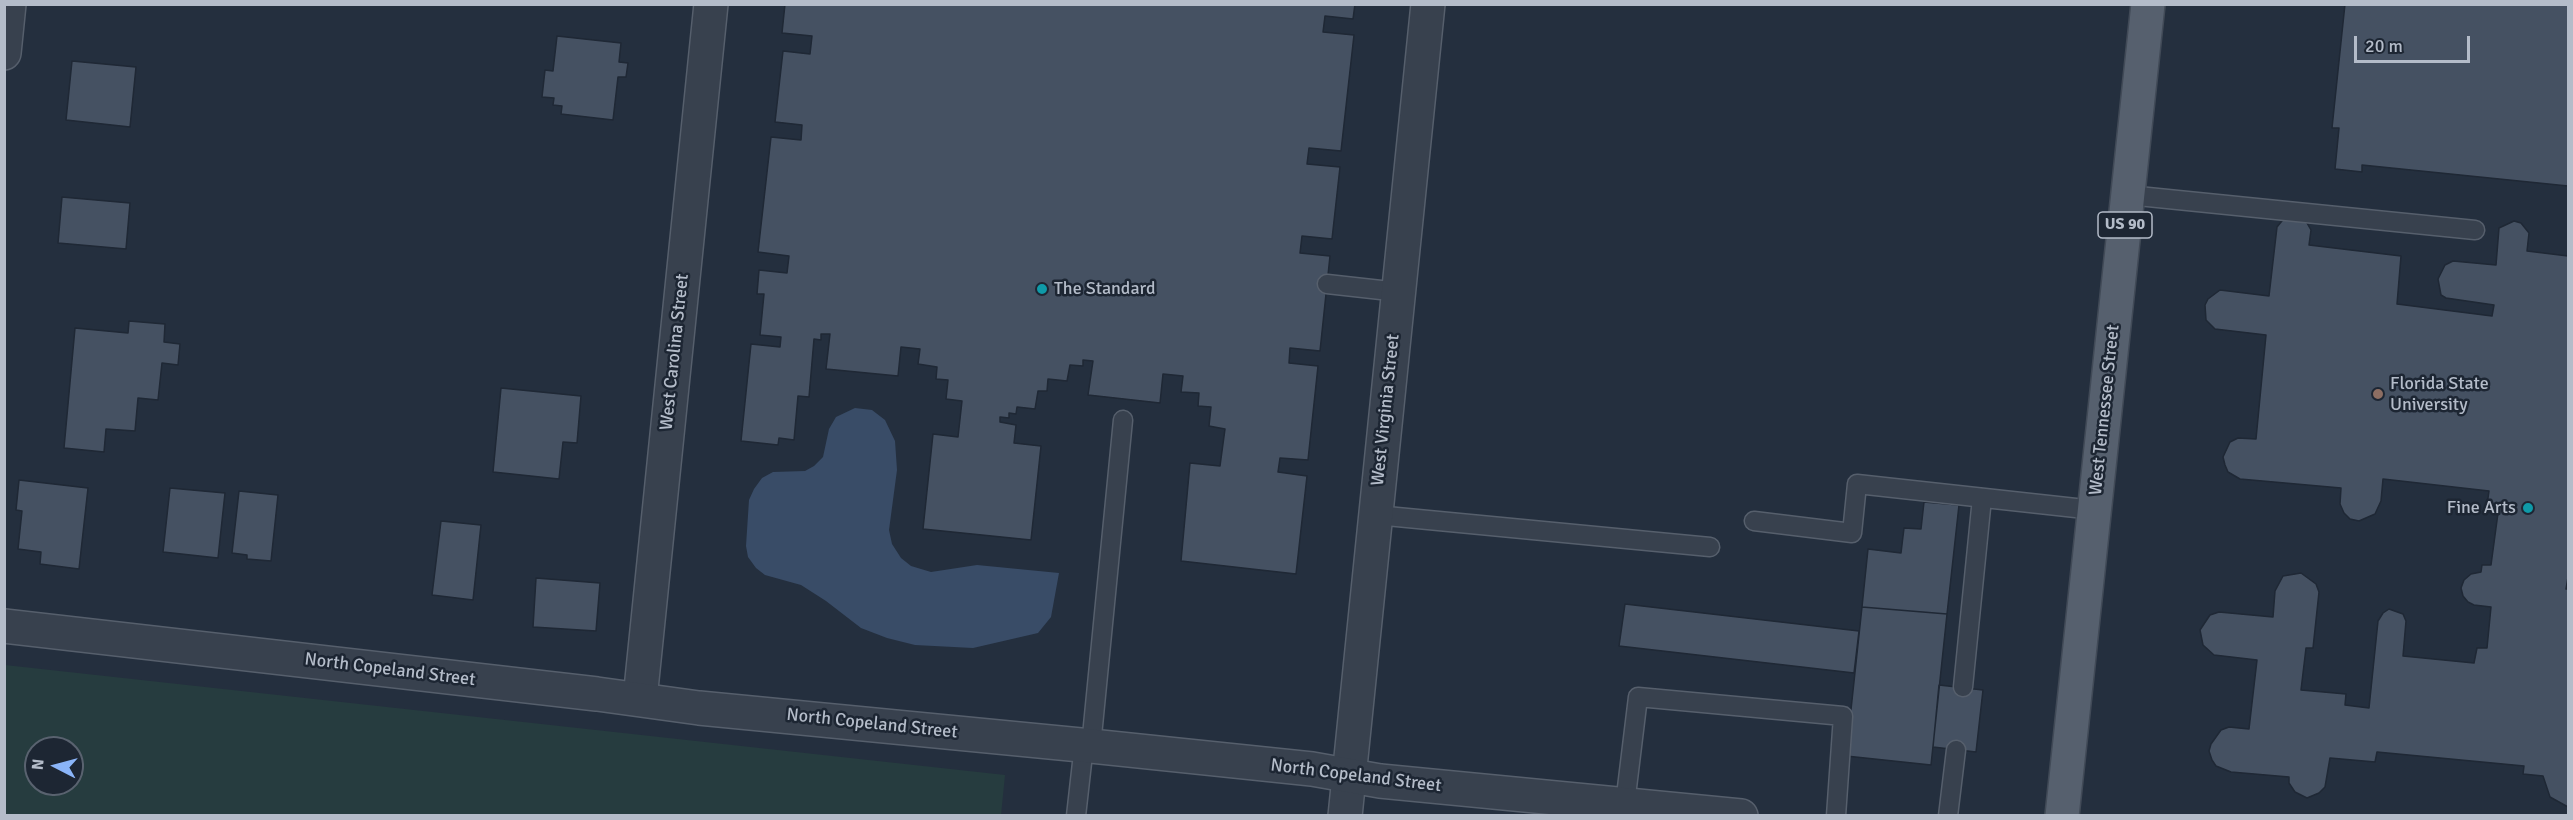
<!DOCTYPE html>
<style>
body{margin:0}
#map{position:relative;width:2573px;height:820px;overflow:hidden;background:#242f3e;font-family:Signika,sans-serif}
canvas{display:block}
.frame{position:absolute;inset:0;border:6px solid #b4bcc9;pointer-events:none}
.north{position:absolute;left:24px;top:736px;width:60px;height:60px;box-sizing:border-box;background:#1d2633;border:2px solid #59626f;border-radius:50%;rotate:276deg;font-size:16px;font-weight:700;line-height:24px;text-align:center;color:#b4bcc9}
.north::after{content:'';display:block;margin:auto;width:21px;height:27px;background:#8ab4f8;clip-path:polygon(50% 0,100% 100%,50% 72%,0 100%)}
.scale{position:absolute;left:2354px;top:36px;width:116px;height:27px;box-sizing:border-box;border:3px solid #b4bcc9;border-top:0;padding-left:8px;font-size:18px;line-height:21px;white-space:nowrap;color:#b4bcc9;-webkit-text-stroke:4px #1d2633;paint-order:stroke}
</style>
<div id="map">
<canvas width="2573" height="820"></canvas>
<div class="frame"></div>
<div class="north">N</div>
<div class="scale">20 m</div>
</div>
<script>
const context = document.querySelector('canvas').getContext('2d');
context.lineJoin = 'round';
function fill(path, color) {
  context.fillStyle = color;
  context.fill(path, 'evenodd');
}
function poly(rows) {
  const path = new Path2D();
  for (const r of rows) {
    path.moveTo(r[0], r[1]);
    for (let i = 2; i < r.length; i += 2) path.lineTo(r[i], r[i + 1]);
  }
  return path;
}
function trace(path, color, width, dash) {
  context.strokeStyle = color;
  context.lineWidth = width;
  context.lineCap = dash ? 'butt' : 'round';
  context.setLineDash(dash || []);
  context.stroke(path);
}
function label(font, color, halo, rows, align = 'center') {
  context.font = font + ' Signika,sans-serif';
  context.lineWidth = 5;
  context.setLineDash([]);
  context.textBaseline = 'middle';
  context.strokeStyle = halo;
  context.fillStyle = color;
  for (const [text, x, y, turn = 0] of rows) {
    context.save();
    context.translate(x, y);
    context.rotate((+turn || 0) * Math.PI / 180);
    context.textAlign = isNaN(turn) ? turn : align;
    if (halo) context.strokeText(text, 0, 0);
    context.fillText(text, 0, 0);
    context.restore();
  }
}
fill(poly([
 [5,665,1005,775,1001,815,5,815],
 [36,748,72,748,72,784,36,784]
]), '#263c3f');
fill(poly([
 [855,408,872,410,885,420,895,441,897,470,889,530,892,544,901,558,911,566,931,572,977,565,1059,573,1051,617,1038,633,973,648,915,645,887,638,861,628,826,601,801,585,765,575,756,568,748,557,746,546,749,500,754,489,762,478,773,472,805,471,814,466,823,457,829,429,836,417]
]), '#394c67');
const building = poly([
 [785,4,1355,4,1353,19,1325,16,1323,32,1354,35,1341,151,1309,148,1307,164,1340,167,1332,239,1302,236,1300,253,1330,256,1320,351,1290,348,1289,363,1318,366,1308,460,1280,458,1278,472,1307,476,1296,574,1181,561,1190,463,1220,466,1225,429,1209,426,1211,407,1198,406,1199,393,1181,392,1183,376,1163,374,1160,403,1088,395,1093,361,1083,360,1083,366,1070,365,1067,381,1048,379,1047,391,1038,391,1035,409,1017,407,1016,414,1009,413,1009,418,1000,417,1000,422,1016,425,1014,443,1041,446,1031,540,923,529,933,434,958,437,962,401,946,399,948,380,936,379,937,367,918,364,920,349,901,347,898,376,826,369,830,334,821,334,821,340,814,339,809,397,798,396,794,440,779,438,778,445,741,441,751,344,780,347,781,337,760,335,764,294,757,294,759,270,787,273,789,256,758,252,771,137,801,140,802,125,775,122,783,51,810,54,812,36,782,33,785,4],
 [2345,4,2568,4,2568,186,2362,165,2362,172,2335,169,2339,128,2332,128,2345,4],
 [557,36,621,43,619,62,628,63,626,77,618,77,613,120,561,114,562,106,553,105,554,98,542,97,545,70,553,71,557,36],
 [72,61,136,67,130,127,66,120,72,61],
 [62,197,130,203,126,249,58,243,62,197],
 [2286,216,2301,218,2307,223,2311,230,2309,245,2401,256,2397,304,2492,316,2494,305,2446,298,2441,295,2438,279,2445,265,2453,261,2496,265,2499,228,2514,221,2521,223,2529,233,2527,251,2568,256,2568,577,2566,589,2568,589,2568,807,2550,797,2543,776,2523,774,2524,766,2377,752,2375,762,2330,758,2325,787,2319,793,2307,798,2295,792,2289,783,2289,777,2231,772,2216,766,2212,760,2209,751,2211,744,2221,730,2229,727,2249,729,2257,660,2214,655,2203,645,2200,630,2210,615,2219,612,2273,617,2275,591,2283,576,2301,573,2316,584,2319,592,2313,648,2306,648,2301,690,2346,694,2345,705,2369,708,2378,621,2383,613,2389,609,2403,614,2406,621,2403,656,2474,663,2477,648,2487,648,2491,607,2474,605,2468,602,2463,596,2461,588,2464,580,2471,574,2481,572,2482,565,2491,565,2498,513,2486,512,2489,491,2383,479,2381,501,2375,514,2359,521,2350,519,2344,513,2340,504,2341,488,2240,479,2228,472,2225,465,2223,457,2230,442,2238,438,2256,439,2266,335,2215,329,2206,320,2205,305,2208,299,2220,290,2269,296,2277,227,2286,216],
 [129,321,165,324,164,342,180,344,178,365,162,363,158,400,138,398,135,431,106,429,104,452,64,448,75,328,128,333,129,321],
 [501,388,581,396,577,443,563,442,559,479,493,472,501,388],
 [19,480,88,488,79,569,40,564,41,552,18,549,22,511,16,510,19,480],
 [170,488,225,493,218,558,163,552,170,488],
 [239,491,278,495,271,561,247,559,247,555,232,553,239,491],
 [1924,502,1959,505,1947,614,1862,607,1868,549,1901,553,1904,528,1921,529,1924,502],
 [441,521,481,525,473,600,432,595,441,521],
 [536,578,600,583,596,631,533,627,536,578],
 [1625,604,1859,631,1854,673,1619,646,1625,604],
 [1862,607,1947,614,1931,765,1846,756,1862,607],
 [1939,685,1983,690,1976,752,1933,747,1939,685]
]);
fill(building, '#455162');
trace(building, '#1f2835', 1.5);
const service = poly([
 [2128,195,2475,230],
 [1327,284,1399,292],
 [1376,515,1710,547],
 [1754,521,1852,533,1857,484,2094,510],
 [1963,687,1982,498],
 [1091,746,1123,420],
 [1625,804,1638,697,1843,716,1836,816],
 [1076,816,1084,745],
 [1948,816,1956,750]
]);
const minor = poly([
 [4,53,9,4],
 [640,699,711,4],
 [1345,816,1428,4]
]);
const tertiary = poly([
 [4,626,597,694,699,708,1091,746,1312,769,1380,781,1741,816]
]);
const primary = poly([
 [2062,816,2148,4]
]);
trace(service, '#565f6c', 21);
trace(minor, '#565f6c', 36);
trace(tertiary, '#565f6c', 36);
trace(primary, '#414a57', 36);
trace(service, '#38414e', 18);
trace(minor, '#38414e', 33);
trace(tertiary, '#38414e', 33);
trace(primary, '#56606e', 33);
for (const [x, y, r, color] of [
 [1042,289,6,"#0f9aa8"],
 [2378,394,6,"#8d6e63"],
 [2528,508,6,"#0f9aa8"]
]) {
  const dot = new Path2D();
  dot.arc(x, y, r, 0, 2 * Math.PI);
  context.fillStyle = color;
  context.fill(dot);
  trace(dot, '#1d2633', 2);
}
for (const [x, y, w] of [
 [2125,225,54]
]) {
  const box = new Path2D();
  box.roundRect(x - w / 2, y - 13, w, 26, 4.5);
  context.fillStyle = '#1d2633';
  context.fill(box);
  trace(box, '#b4bcc9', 1.5);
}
label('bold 16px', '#b4bcc9', null, [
 ["US 90",2125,225]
]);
label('18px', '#b4bcc9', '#1d2633', [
 ["The Standard",1054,289],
 ["Florida State",2390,384],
 ["University",2390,405],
 ["Fine Arts",2516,508,"right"]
], 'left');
label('18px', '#b4bcc9', '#1d2633', [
 ["West Carolina Street",675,352,-84],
 ["West Virginia Street",1386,410,-84],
 ["West Tennessee Street",2105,410,-84],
 ["North Copeland Street",390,670,7],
 ["North Copeland Street",872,724,6],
 ["North Copeland Street",1356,776,7]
]);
</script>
